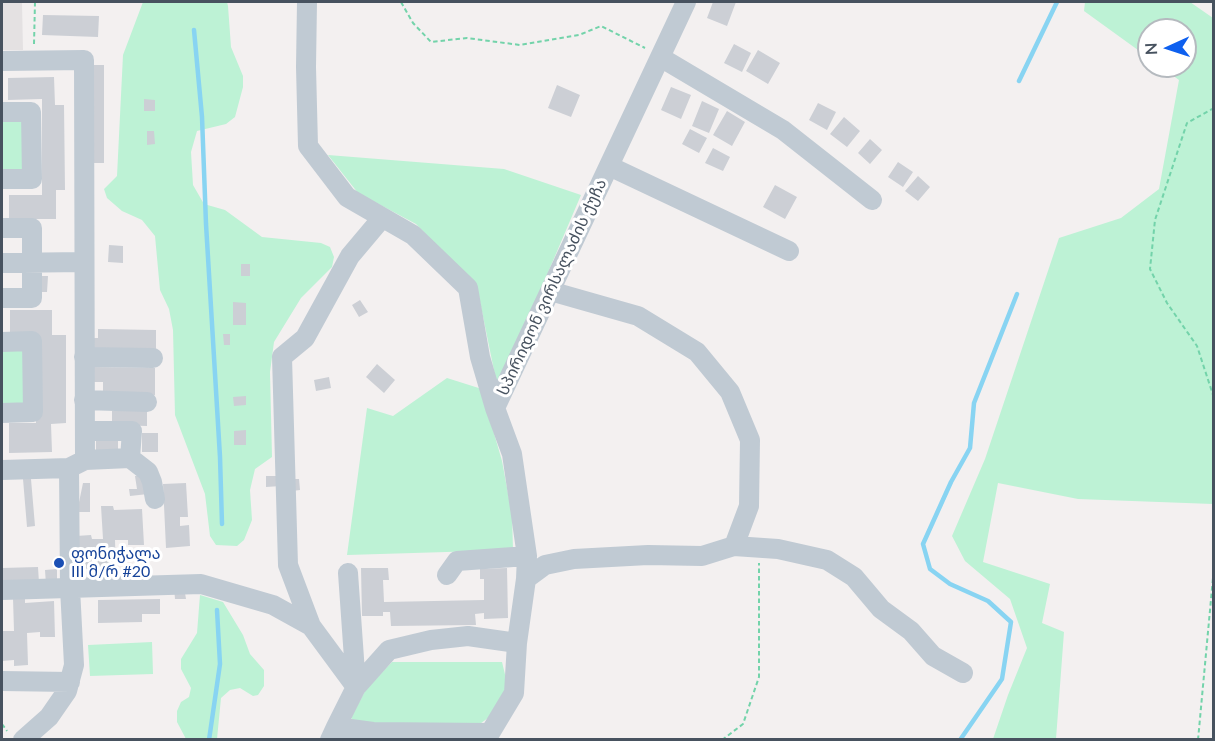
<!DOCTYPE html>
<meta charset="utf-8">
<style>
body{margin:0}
#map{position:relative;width:1215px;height:741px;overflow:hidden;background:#f3f0f0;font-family:Lato,sans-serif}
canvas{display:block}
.frame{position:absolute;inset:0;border:3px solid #47525f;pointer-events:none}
.north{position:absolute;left:1137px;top:18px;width:60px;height:60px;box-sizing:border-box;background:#fff;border:2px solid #b5babf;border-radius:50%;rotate:267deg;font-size:16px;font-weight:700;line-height:24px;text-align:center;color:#47525f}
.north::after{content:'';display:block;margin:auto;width:21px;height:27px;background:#0e60ef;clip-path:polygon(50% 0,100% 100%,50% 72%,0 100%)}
</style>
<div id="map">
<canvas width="1215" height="741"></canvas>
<div class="frame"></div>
<div class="north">N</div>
</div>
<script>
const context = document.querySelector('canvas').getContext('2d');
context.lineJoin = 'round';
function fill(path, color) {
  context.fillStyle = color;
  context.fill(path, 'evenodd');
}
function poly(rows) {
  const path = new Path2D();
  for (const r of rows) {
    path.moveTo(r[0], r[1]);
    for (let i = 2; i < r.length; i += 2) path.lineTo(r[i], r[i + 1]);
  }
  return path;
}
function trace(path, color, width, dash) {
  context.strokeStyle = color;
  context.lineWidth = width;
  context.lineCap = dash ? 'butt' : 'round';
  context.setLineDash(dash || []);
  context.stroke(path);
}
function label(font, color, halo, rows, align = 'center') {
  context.font = font + ' Lato,"Noto Sans Georgian",sans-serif';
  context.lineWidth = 6;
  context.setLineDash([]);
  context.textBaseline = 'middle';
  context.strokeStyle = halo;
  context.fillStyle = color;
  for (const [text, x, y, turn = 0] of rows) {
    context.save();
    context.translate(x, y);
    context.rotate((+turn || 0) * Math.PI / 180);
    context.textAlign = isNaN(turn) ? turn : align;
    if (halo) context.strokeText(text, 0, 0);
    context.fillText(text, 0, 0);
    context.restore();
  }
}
fill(poly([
 [2,2,22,2,23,50,2,50]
]), '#e4e1e2');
fill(poly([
 [143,2,227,2,228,6,231,47,243,76,243,87,235,117,226,124,197,131,191,152,193,185,204,204,225,210,262,237,321,243,330,247,334,257,332,267,301,298,274,342,270,372,272,457,255,469,250,490,252,520,244,540,237,546,216,545,210,536,205,494,175,415,173,330,169,309,160,290,155,236,142,220,122,211,107,198,104,189,117,176,123,55],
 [1085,2,1190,2,1213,18,1213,504,1078,499,998,483,983,562,1050,584,1042,623,1064,632,1056,739,993,739,1008,695,1027,648,1010,599,965,561,952,536,985,459,1059,238,1121,218,1159,189,1179,80,1160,66,1185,66,1185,30,1149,30,1149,58,1084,11],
 [2,122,25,122,26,170,2,170],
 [328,155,504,169,581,195,498,390,477,287,416,224,358,193],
 [2,346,28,346,29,409,2,409],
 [447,378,485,390,485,402,502,461,512,515,513,550,347,555,367,408,393,416],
 [200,595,223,602,243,635,250,654,264,670,264,686,258,695,253,696,240,688,230,690,221,698,217,739,186,739,177,722,177,711,181,702,189,697,191,688,181,669,181,659,197,633],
 [152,642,153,674,90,676,88,645],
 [392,662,502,662,509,691,499,710,477,726,358,724,351,718,366,689]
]), '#bdf2d5');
trace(poly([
 [194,30,202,117,206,224,220,457,222,524],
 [1019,81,1057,2],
 [209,740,220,664,217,610],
 [960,740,1002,679,1011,622,988,601,950,584,930,569,923,544,951,482,970,448,974,403,1017,294]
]), '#88d4f2', 4.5);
fill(poly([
 [713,2,736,2,727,26,707,18],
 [43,15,99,16,98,37,42,35],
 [734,44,751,53,742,72,724,63],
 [758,50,780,63,768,84,746,71],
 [93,65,104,65,104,163,93,163],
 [54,77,55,105,64,105,65,190,56,190,56,219,9,219,9,195,42,195,42,99,8,100,8,78],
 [557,85,580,95,571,117,548,108],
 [671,87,691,95,681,119,661,110],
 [144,99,155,100,155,111,144,111],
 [702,101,719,109,709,133,692,126],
 [818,103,836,112,827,130,809,120],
 [727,111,745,122,732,146,713,135],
 [844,117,860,131,847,147,830,134],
 [690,129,707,138,699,153,682,144],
 [147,131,154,131,155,144,147,145],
 [870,139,882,150,870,164,858,153],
 [713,148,730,157,723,171,705,163],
 [898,162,913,172,903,187,888,177],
 [918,176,930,187,918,201,905,191],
 [775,185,797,197,785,219,763,207],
 [109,245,123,246,123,263,108,262],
 [241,264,250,264,250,276,241,276],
 [40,276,48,276,47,292,39,292],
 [360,300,368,312,359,317,352,305],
 [233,302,246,303,246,325,233,325],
 [10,310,52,310,52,335,66,335,66,423,51,424,52,452,9,453,9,423,36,423,35,336,10,336],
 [98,329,156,330,156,349,93,348,93,338,98,338],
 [223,334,230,334,230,345,224,345],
 [377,364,395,380,384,393,366,377],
 [93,367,155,368,155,395,103,394,103,382,93,382],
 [329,377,331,388,316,391,314,380],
 [246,396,246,405,234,406,233,397],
 [112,411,147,411,147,426,112,425],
 [246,430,246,445,234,445,234,431],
 [142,433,158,433,158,452,142,452],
 [96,439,118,439,118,453,96,454],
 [147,475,148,494,130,496,129,489,137,489,135,476],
 [266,476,280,476,281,486,266,487],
 [23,479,31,479,35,526,27,527],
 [291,479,299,479,300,490,292,491],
 [83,483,90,483,90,512,77,512],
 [186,483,188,517,180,517,180,526,189,525,190,546,166,548,163,484],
 [101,506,113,506,114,510,142,509,144,545,128,545,128,540,115,540,116,573,103,574,102,568,78,569,76,536,91,535,92,539,103,539],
 [38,567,39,583,2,583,2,568],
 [361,568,388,568,389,580,383,580,384,602,484,600,484,579,480,579,480,569,507,568,508,618,484,619,484,613,475,614,476,625,391,626,390,612,383,612,383,616,362,616],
 [57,569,57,584,46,585,45,570],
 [174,587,185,593,186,599,175,599],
 [13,598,25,598,25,603,54,601,55,637,40,637,40,632,27,633,28,665,14,666,14,660,2,661,2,631,14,631],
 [160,599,160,614,142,614,142,622,98,623,98,600]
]), '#cccfd5');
trace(poly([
 [401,2,413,23,431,42,467,38,520,45,579,35,601,26,645,48],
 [34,44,35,2],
 [1214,108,1187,123,1155,220,1150,269,1167,303,1197,346,1214,398],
 [2,724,7,731],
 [722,740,743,724,759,677,759,563],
 [1198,740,1214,567]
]), '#73d3aa', 2, [4.5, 3]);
trace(poly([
 [307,2,306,67,308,146,347,197,413,235,468,288,480,357,495,408,512,454,527,556,526,579,517,643,514,693,490,733,373,732,336,727,330,740],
 [660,57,783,130,872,200],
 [2,61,84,60,85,460],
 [2,112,31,112,32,179,2,179],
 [609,166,789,251],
 [2,228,32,228,32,298,2,298],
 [2,263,84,262],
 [550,291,638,316,697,352,730,392,750,440,749,506,734,546],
 [2,342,32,341,33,412,2,413],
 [84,357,153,358],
 [84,400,147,402],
 [495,408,686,2],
 [130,458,148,472,152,482,155,499],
 [2,470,69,468,85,460,130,458,132,431,85,431],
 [348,573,356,687],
 [447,575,457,561,527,556],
 [526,579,545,565,574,559,648,555,702,556,734,546,778,549,827,560,854,577,881,609,911,631,933,656,963,673],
 [2,590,201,584,273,605,311,626],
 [2,681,70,682],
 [356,687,311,626,288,565,282,357,305,338,350,256,382,218],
 [336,727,356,687,389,650,431,640,468,636,517,643],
 [23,740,49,717,67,691,74,665,70,588,69,468]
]), '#c0cad3', 20);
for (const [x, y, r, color] of [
 [59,563,6,"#1a4fb4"]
]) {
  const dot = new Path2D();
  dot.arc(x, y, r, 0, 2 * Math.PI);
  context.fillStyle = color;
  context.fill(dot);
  trace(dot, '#fff', 2);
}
label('16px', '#47525f', '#fff', [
 ["სპირიდონ ვირსალაძის ქუჩა",552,287,-65]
]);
label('16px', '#164399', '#fff', [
 ["ფონიჭალა",71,554],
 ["III მ/რ #20",71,572]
], 'left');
</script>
